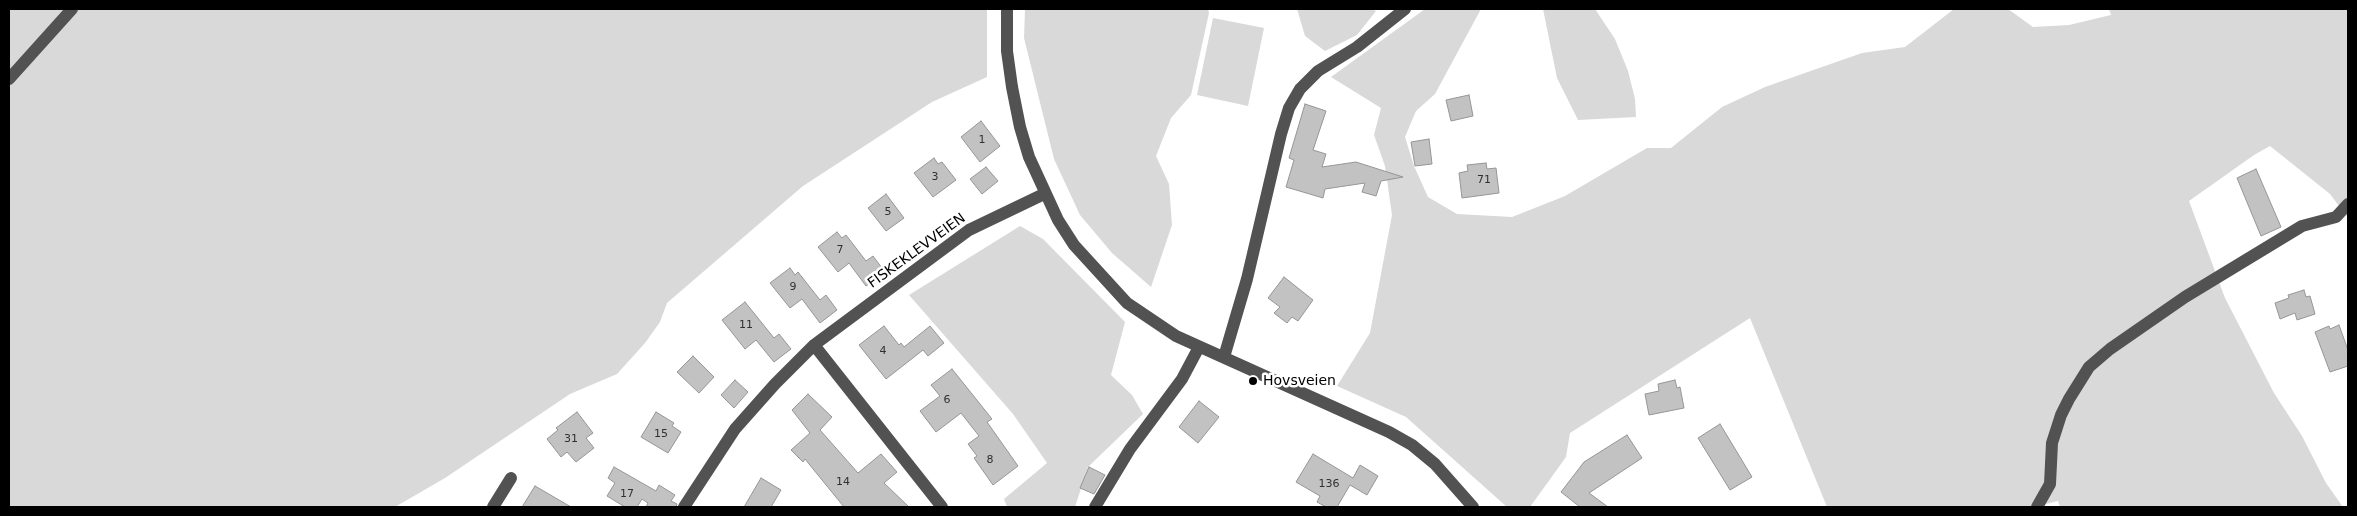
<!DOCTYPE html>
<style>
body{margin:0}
#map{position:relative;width:2357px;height:516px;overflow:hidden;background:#fff;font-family:"DejaVu Sans",sans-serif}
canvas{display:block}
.frame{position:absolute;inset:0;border:10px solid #000;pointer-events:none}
</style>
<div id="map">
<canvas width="2357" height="516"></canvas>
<div class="frame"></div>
</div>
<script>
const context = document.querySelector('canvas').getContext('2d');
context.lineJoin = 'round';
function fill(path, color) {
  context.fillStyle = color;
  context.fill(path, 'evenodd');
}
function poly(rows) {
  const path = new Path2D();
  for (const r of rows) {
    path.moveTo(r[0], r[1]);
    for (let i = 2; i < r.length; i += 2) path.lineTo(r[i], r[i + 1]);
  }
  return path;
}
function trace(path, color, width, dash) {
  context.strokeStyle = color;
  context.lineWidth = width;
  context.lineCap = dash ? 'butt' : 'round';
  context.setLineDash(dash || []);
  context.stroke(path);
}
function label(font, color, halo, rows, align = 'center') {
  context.font = font + ' "DejaVu Sans",sans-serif';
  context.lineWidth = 5;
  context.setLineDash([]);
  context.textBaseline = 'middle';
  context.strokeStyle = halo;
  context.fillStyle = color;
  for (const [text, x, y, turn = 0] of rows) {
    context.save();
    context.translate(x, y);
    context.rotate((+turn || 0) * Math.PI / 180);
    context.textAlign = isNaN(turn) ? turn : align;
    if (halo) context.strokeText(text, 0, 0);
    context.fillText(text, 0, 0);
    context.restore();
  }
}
fill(poly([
 [9,9,987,9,987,77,932,102,803,186,667,303,660,322,645,343,617,374,570,394,445,478,395,507,9,507],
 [1025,9,1208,9,1209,13,1191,95,1171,118,1156,156,1169,184,1172,225,1151,287,1112,253,1080,215,1054,159,1024,38],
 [1297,9,1370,9,1376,11,1357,35,1325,51,1305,36],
 [1425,9,1481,9,1435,94,1416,111,1405,137,1414,166,1428,197,1457,214,1512,217,1565,196,1647,148,1671,148,1722,107,1765,87,1862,53,1905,47,1954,9,2008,9,2033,27,2069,25,2111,15,2109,9,2348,9,2348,218,2330,194,2270,146,2254,155,2189,201,2225,298,2274,393,2302,436,2326,483,2343,507,2060,507,2058,501,2034,507,1827,507,1750,318,1570,433,1566,457,1530,507,1507,507,1406,417,1337,386,1370,333,1392,215,1385,166,1374,135,1381,108,1331,77],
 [1543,9,1595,9,1615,39,1628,71,1635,99,1636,117,1578,120,1557,78],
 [1213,18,1264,28,1248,106,1197,95],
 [1020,226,1043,239,1125,322,1111,375,1132,395,1143,414,1088,467,1075,507,1007,507,1004,499,1047,463,1013,414,909,295]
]), '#d9d9d9');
const building = poly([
 [1469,95,1473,116,1451,121,1446,100,1469,95],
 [1305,104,1326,111,1313,150,1326,154,1322,167,1356,162,1403,177,1381,181,1376,196,1362,192,1365,183,1325,189,1323,198,1286,187,1294,160,1289,158,1305,104],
 [981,121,1000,146,980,162,961,137,981,121],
 [1429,139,1432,164,1415,166,1411,142,1429,139],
 [934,158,938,164,942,162,956,180,933,197,914,173,934,158],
 [1486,163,1487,169,1496,168,1499,193,1462,198,1459,173,1468,171,1467,165,1486,163],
 [986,167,998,181,982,194,970,179,986,167],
 [2256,169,2281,227,2261,236,2237,178,2256,169],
 [886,194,904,218,886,231,868,208,886,194],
 [837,232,842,238,846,235,866,261,873,256,885,272,866,286,849,263,838,272,818,247,837,232],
 [790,268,795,275,798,272,820,300,826,295,837,310,820,323,802,299,790,308,770,283,790,268],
 [1284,277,1313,300,1298,321,1292,317,1287,323,1274,313,1280,307,1268,298,1284,277],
 [2304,290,2306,297,2310,296,2315,314,2297,320,2295,313,2280,319,2275,303,2289,298,2288,295,2304,290],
 [745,302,774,338,779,334,791,349,774,362,756,340,745,349,722,320,745,302],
 [2339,325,2348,350,2348,366,2330,372,2315,332,2329,326,2330,329,2339,325],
 [884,326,899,345,901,343,904,347,930,326,944,343,928,356,923,350,886,379,859,345,884,326],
 [693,356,714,377,699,393,677,372,693,356],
 [952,369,992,419,987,422,1018,466,993,485,974,458,977,456,968,444,979,436,961,413,936,432,920,411,940,396,931,385,952,369],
 [735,380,748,392,734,408,721,395,735,380],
 [1675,380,1677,388,1680,387,1684,408,1649,415,1645,394,1659,391,1658,384,1675,380],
 [808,394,832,417,820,430,858,473,881,454,897,472,884,483,909,507,844,507,805,459,803,462,791,450,810,433,792,410,808,394],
 [1199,401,1219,417,1198,443,1179,427,1199,401],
 [577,412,593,433,586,438,594,448,576,462,567,452,561,457,547,439,558,430,556,428,577,412],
 [656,412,674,423,672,426,681,432,668,453,641,437,656,412],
 [1720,424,1752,477,1730,490,1698,438,1720,424],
 [1627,435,1642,458,1589,493,1608,507,1580,507,1561,492,1584,462,1627,435],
 [1313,454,1353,478,1360,465,1378,476,1367,495,1350,485,1337,507,1326,507,1317,502,1320,496,1296,482,1313,454],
 [614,467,656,491,659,485,675,495,671,501,677,504,676,507,646,507,648,503,642,499,637,507,625,507,607,496,615,483,608,478,614,467],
 [1089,467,1105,475,1094,494,1080,488,1089,467],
 [761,478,781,490,771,507,744,507,761,478],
 [535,486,571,507,522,507,535,486]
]);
fill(building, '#c2c2c2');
trace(building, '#969696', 1);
trace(poly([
 [1007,9,1007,51,1012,87,1020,127,1029,157,1058,220,1074,245,1127,303,1176,336,1389,432,1412,445,1435,464,1473,507],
 [9,79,72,9],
 [814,345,942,507],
 [1224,357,1247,279,1281,134,1289,108,1300,89,1318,71,1357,47,1405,9],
 [493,507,511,478],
 [684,507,735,429,775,384,814,345,969,230,1044,194],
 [1095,507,1130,449,1182,379,1199,347],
 [2037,507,2050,484,2052,443,2061,415,2069,399,2089,367,2110,349,2185,297,2302,226,2336,217,2348,204]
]), '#525252', 12);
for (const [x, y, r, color] of [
 [1253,381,5,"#000"]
]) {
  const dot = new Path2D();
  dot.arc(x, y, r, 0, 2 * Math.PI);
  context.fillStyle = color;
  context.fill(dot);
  trace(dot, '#fff', 2);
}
label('11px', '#303030', null, [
 ["1",982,140],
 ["3",935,177],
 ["71",1484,180],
 ["5",888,212],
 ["7",840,250],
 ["9",793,287],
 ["11",746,325],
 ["4",883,351],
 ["6",947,400],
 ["15",661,434],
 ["31",571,439],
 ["8",990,460],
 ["14",843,482],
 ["136",1329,484],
 ["17",627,494]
]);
label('14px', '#000', '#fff', [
 ["FISKEKLEVVEIEN",917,251,-36]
]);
label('14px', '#000', '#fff', [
 ["Hovsveien",1263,381]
], 'left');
</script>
